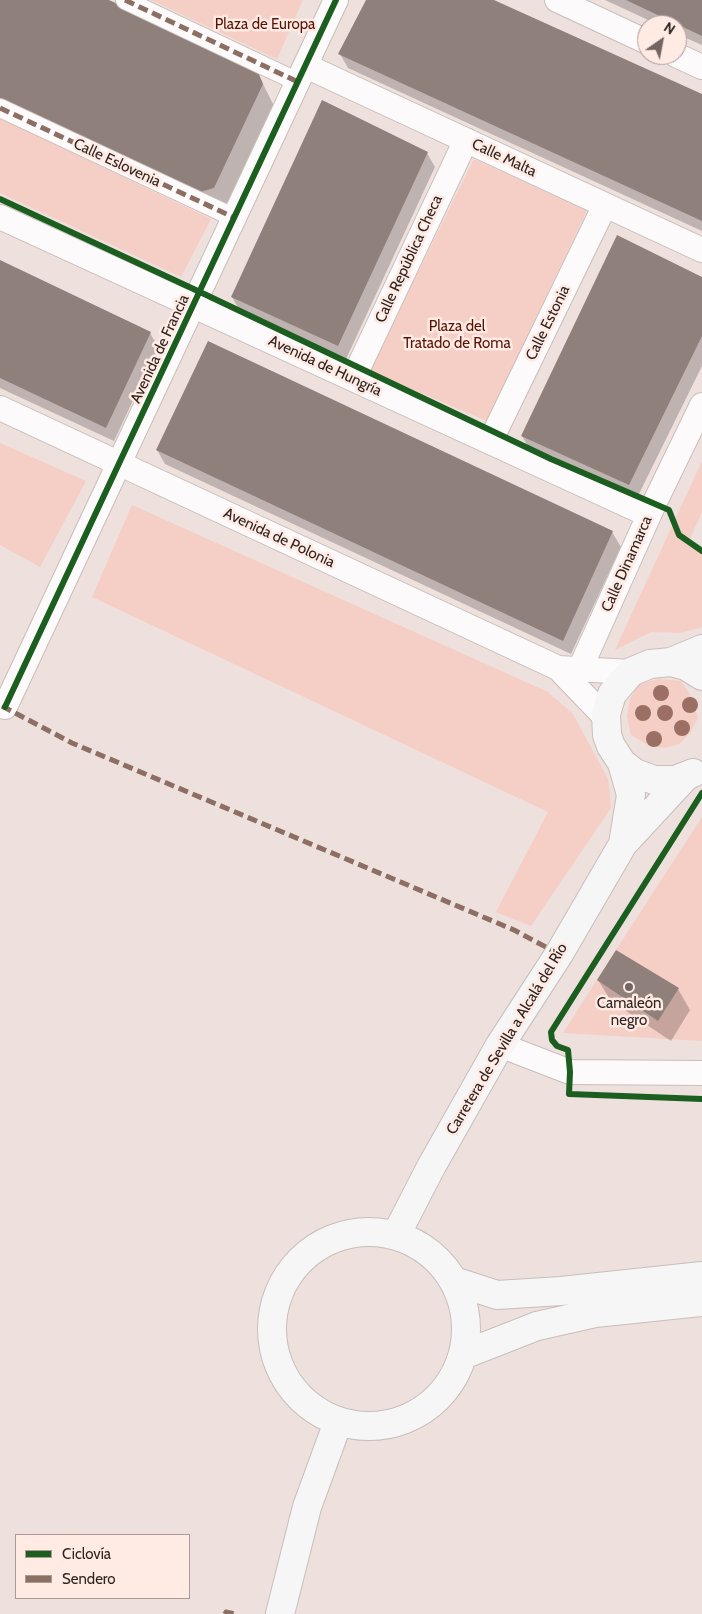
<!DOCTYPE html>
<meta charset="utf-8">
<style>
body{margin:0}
#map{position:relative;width:702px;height:1614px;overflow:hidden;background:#eee0dc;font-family:Cabin,sans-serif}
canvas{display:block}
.legend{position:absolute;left:15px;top:1534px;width:175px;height:65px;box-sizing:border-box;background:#ffeae4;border:1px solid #ab9a96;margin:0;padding:6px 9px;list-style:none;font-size:15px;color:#2d2321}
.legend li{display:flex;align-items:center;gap:10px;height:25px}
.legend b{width:25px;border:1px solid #ab9a96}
.north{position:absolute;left:637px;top:15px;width:50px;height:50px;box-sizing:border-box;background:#ffeae4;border:1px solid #ab9a96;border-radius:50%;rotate:33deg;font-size:14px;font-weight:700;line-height:20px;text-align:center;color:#2d2321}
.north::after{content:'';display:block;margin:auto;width:18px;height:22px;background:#716562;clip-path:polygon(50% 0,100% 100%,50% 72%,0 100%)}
</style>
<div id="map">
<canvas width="702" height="1614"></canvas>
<ul class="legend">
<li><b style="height:6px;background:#1b5e20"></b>Ciclovía</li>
<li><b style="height:6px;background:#8d6e63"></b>Sendero</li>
</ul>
<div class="north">N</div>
</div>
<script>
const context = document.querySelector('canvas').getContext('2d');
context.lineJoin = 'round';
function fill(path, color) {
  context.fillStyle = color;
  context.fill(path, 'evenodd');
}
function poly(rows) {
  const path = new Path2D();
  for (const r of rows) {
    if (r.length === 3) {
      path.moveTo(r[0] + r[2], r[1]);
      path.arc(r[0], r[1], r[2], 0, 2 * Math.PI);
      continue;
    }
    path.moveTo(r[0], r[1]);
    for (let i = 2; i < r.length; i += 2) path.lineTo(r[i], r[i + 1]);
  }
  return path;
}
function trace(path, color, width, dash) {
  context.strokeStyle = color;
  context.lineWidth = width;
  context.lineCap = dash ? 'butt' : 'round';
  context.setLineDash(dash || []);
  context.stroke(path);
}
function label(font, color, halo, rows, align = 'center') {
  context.font = font + ' Cabin,sans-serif';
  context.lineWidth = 5;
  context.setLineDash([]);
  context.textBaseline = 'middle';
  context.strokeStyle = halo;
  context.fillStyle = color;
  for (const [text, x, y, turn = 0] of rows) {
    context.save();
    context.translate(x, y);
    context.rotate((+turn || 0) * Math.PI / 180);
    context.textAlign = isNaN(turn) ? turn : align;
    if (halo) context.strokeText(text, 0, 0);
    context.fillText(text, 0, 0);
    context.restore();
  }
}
fill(poly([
 [151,0,303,0,277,59],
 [0,118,211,219,181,277,0,193],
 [474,159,587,210,487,421,369,371],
 [0,443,86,481,40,567,0,545],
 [702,461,702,512,687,545,702,554,702,627,680,633,651,632,615,650],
 [132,505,548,692,573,714,608,779,611,808,531,926,496,912,548,812,92,597],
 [659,679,681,681,691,696,698,718,690,733,679,744,665,748,648,745,631,735,627,717,630,699,638,684],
 [702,817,702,1041,563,1033,616,950]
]), '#f5cec5');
fill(poly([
 [0,0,107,0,255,68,277,112,229,214,215,219,0,116],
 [367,0,491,0,702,95,702,231,348,68,340,54],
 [605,0,702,0,702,45,677,34,677,25,659,25],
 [427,153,435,167,346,359,240,311,232,297],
 [0,261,150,333,158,347,114,441,0,388],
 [702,278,702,366,637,498,530,450,522,436],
 [157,450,612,532,621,547,571,654,165,464],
 [598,980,678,989,690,1010,671,1041,611,1001]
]), '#0003');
fill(poly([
 [0,0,109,0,256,67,263,84,214,188,200,192,0,98],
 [366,0,494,0,702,94,702,221,338,54],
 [626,0,702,0,702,36],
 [322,100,428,152,338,346,231,297],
 [617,235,702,277,702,336,629,485,521,436],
 [0,260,151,332,106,428,0,378],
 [208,341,613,531,563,641,156,450],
 [616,950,679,988,658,1021,597,980]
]), '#8f807c');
const pedestrian = poly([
 [125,0,298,82],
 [0,108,235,218]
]);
const minor = poly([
 [557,0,647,42],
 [676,55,702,67],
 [306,66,702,250],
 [0,217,649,515],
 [353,379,466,140],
 [0,408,558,668,631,672],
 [490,442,605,205],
 [558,668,606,718],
 [580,669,654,504,702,405],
 [5,707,336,0],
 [500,1045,570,1072,702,1073]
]);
const secondary = poly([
 [671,662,702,649],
 [622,763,631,795,623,844],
 [693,773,675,780,654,780,635,773,622,763,611,746,607,735,606,714,612,694,631,672,650,664,671,662,686,666,702,676],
 [369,1329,97],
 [396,1235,431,1167,500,1045,559,954,623,844,686,776],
 [454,1281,497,1295,561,1291,702,1276],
 [463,1355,537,1326,595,1313,702,1302],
 [280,1614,307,1507,338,1422]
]);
trace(pedestrian, '#c8bebb', 20);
trace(minor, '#c8bebb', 26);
trace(secondary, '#c8bebb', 30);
trace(pedestrian, '#fcfafa', 18);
trace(minor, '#fcfafa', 24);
trace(secondary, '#f7f6f7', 28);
trace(poly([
 [125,0,298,82],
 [0,108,235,218],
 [2,706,72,743,514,930,559,954],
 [225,1614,226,1612,235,1614]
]), '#8d6e63', 5, [10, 5]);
trace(poly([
 [0,199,200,292,551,459,669,510,679,535,702,551],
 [5,707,336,0],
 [702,793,551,1032,552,1040,557,1046,568,1050,570,1072,569,1094,702,1099]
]), '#1b5e20', 6);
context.fillStyle = '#9c6f65';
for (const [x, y] of [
 [661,693],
 [690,705],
 [643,713],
 [665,713],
 [682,728],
 [654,739]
]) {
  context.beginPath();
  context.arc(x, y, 8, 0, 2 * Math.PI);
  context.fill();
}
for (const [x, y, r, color] of [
 [629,987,5,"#716562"]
]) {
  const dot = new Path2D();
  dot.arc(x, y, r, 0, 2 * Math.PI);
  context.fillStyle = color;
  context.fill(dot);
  trace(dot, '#ffeae4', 2);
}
label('15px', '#581304', '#ffeae4', [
 ["Plaza de Europa",265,25],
 ["Plaza del",457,327],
 ["Tratado de Roma",457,344]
]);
label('15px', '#2d2321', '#ffeae4', [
 ["Calle Malta",504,158,25],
 ["Calle Eslovenia",117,163,25],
 ["Calle República Checa",409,259,-65],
 ["Calle Estonia",548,323,-64],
 ["Avenida de Francia",160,349,-65],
 ["Avenida de Hungría",325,366,25],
 ["Avenida de Polonia",279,538,25],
 ["Calle Dinamarca",627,564,-66],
 ["Carretera de Sevilla a Alcalá del Río",507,1039,-59]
]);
label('15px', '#2d2321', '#ffeae4', [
 ["Camaleón",629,1004],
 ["negro",629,1021]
]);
</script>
